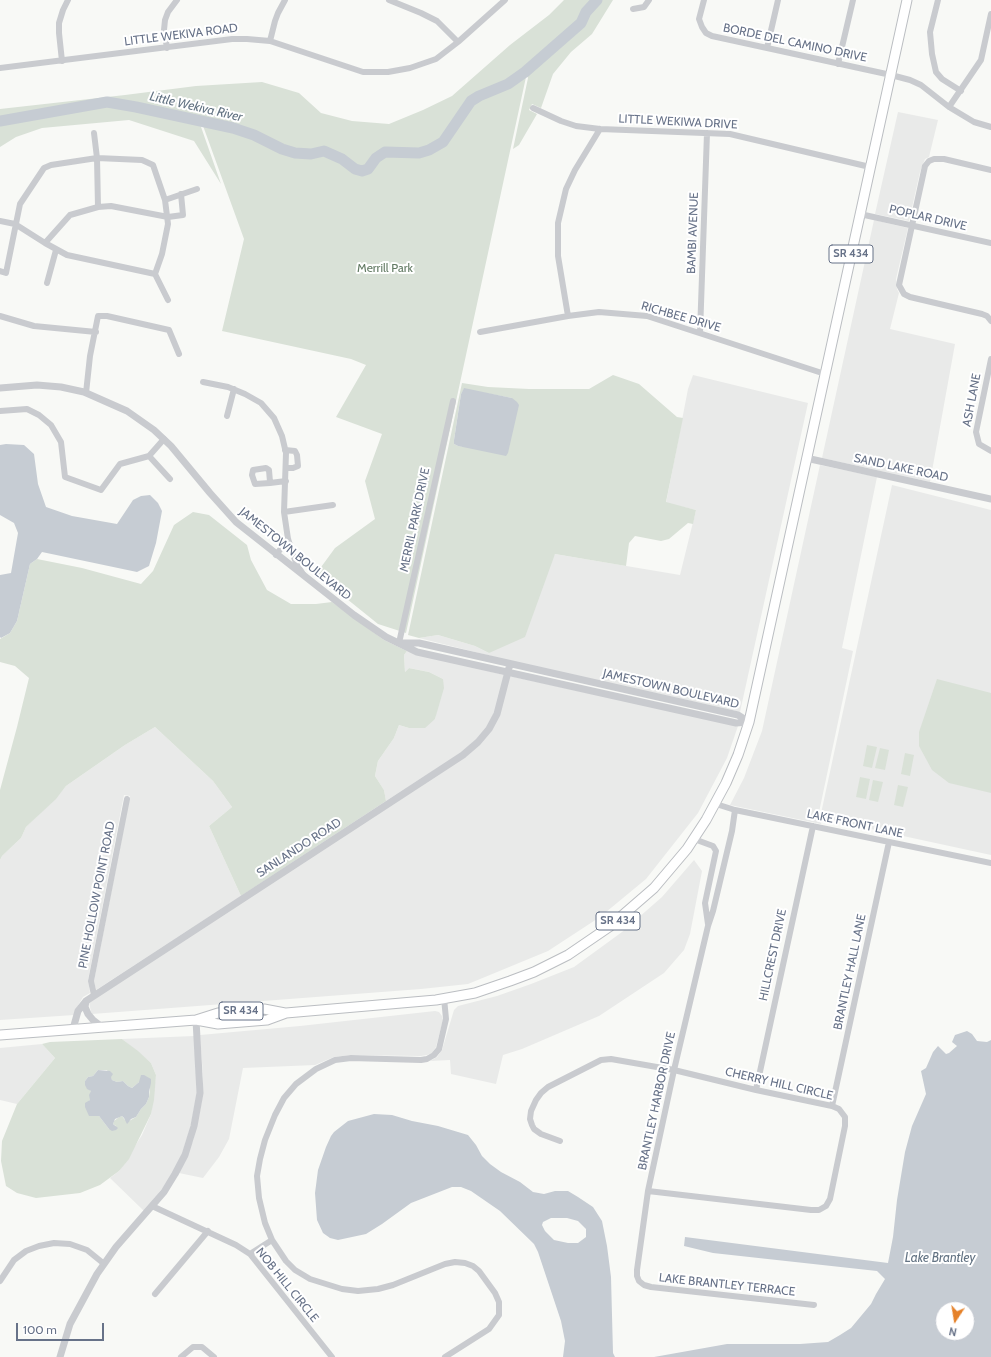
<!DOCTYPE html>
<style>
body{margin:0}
#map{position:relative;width:991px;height:1357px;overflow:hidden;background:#f8f9f6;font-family:Cabin,sans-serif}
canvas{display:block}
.north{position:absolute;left:935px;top:1301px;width:40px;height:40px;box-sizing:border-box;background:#fff;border:1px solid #c2c7cf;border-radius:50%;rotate:192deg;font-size:11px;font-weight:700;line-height:16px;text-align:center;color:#677288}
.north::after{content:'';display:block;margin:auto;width:14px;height:18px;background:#e58129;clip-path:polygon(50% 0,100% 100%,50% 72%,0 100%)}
.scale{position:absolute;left:16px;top:1323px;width:88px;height:18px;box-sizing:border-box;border:2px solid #677288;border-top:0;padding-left:5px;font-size:12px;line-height:14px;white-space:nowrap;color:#677288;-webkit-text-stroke:3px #fff;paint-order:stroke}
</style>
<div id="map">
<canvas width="991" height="1357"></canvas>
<div class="north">N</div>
<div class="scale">100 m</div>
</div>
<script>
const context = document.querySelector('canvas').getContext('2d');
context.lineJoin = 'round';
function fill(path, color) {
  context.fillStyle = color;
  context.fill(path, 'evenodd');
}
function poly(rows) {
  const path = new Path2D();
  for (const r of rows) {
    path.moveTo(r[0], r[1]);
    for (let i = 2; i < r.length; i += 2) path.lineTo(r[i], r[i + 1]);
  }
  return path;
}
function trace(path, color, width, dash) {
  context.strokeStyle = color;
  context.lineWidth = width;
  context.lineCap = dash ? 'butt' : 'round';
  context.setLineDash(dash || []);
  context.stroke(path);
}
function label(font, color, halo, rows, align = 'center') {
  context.font = font + ' Cabin,sans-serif';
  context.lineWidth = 4;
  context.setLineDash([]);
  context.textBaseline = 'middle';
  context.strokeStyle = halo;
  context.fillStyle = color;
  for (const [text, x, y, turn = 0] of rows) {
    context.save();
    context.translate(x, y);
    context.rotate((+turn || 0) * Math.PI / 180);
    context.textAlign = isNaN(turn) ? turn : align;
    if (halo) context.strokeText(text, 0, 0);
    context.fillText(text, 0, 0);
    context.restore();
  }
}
fill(poly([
 [898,112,938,120,929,157,925,159,920,172,909,221,875,214],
 [874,220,908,228,896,279,897,289,899,293,890,329,955,344,930,482,822,458],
 [693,375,808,403,740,712,511,661,419,638,438,635,475,646,489,653,555,554,680,575,696,510,666,503,688,389],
 [820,465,877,477,842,648,853,651,818,817,818,820,822,821,821,824,730,805,744,778,762,731],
 [892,485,991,510,991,855,820,818],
 [407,651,504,675,495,712,487,727,476,739,462,752,386,801,384,790,375,776,378,761,394,738,399,725,409,728,435,719,443,679,429,672,409,668,405,672,404,655],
 [510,676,738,726,727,758,698,813,646,879,600,917,548,951,468,984,421,989,92,1014,91,1012,89,1002,467,756,480,744],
 [155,727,213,781,232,807,209,826,241,896,96,990,94,981,130,796,124,795,88,980,90,993,83,997,76,1009,74,1015,0,1020,0,860,2,856,21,838,26,827,56,798,66,786,125,745],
 [694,860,702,871,690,934,684,950,664,973,599,1016,522,1049,503,1055,496,1084,451,1074,450,1060,430,1061,437,1057,442,1050,454,1010,458,1006,497,996,531,984,574,967,622,932,662,897],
 [435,1011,439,1012,442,1016,443,1020,436,1047,432,1053,427,1055,421,1056,351,1055,334,1057,315,1065,243,1068,229,1139,219,1157,203,1178,179,1173,193,1141,200,1111,203,1093,203,1076,200,1035,300,1026],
 [194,1036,197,1093,191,1125,182,1154,173,1173,161,1190,144,1211,110,1178,119,1171,142,1135,151,1114,156,1075,151,1063,122,1039],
 [42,1044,55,1058,17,1104,0,1100,0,1048]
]), '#e9eae9');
fill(poly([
 [564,0,613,0,592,34,571,52,553,74,541,108,532,104,529,110,537,114,519,145,513,149,528,78,526,74,472,100,443,142,428,152,386,152,376,156,369,167,363,169,355,167,343,157,325,149,312,151,295,151,283,147,253,134,225,125,203,120,200,121,200,124,221,184,194,141,129,120,42,128,16,137,0,147,0,109,125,95,196,86,262,82,299,93,321,113,352,121,389,124,423,110,452,96,510,45,549,15],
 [526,77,406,633,378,624,316,574,335,548,375,519,365,481,382,434,336,417,366,365,351,359,222,331,244,239,202,123,224,128,252,137,294,154,312,154,324,152,342,160,354,170,363,173,371,169,378,158,387,154,429,155,444,144,474,102],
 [613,375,639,384,677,417,683,418,666,502,696,510,693,524,688,523,669,539,661,541,635,536,629,543,626,566,555,554,525,637,489,653,475,646,438,635,419,638,408,635,462,383,488,387,529,389,589,389],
 [464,389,512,398,467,447,458,446,454,444,454,440,461,394],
 [193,512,209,515,247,545,251,560,267,590,291,604,316,604,332,602,384,640,407,651,404,655,405,672,409,668,429,672,443,679,444,688,435,719,425,728,409,728,399,725,394,738,378,761,375,776,384,790,386,801,241,896,209,826,232,807,213,781,155,727,125,745,66,786,56,799,26,827,21,838,2,856,0,860,0,790,17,727,29,678,15,666,0,662,0,639,10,633,17,621,30,564,37,559,82,568,141,584,153,571,174,525],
 [937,679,991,693,991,793,949,783,932,770,919,746,919,732],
 [867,745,877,747,872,768,863,766],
 [880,748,889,750,885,770,875,768],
 [905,753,914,755,910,776,901,774],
 [860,777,870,779,866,799,856,797],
 [873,780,883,782,878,802,869,800],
 [898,785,908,787,903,807,894,805],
 [122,1039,138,1051,151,1063,156,1075,154,1100,151,1114,129,1159,119,1171,100,1185,80,1193,36,1198,17,1193,6,1186,1,1161,2,1141,17,1104,55,1058,42,1044,50,1042],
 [98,1070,107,1070,112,1080,117,1082,123,1081,128,1086,132,1088,139,1082,150,1088,149,1097,146,1104,141,1109,136,1117,129,1121,125,1120,122,1116,119,1117,114,1121,113,1124,116,1126,109,1129,99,1116,96,1116,89,1101,90,1100,91,1091,89,1089,85,1081,88,1077,93,1076]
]), '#d9e1d7');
fill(poly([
 [464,388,512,398,517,402,519,405,508,453,506,456,458,446,454,444,454,440,461,394],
 [6,444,24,445,34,454,38,484,46,507,72,516,117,524,133,500,141,496,150,495,158,503,162,511,156,543,149,566,137,572,42,552,37,559,30,564,17,621,10,633,1,638,0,637,0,575,11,573,18,533,14,523,0,515,0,445],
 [967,1031,972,1034,977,1041,987,1042,991,1040,991,1357,654,1357,727,1344,800,1344,828,1342,840,1335,851,1328,871,1304,876,1294,885,1279,877,1271,713,1253,684,1246,685,1237,888,1263,893,1237,897,1200,905,1152,912,1126,926,1094,921,1071,926,1068,933,1052,938,1046,946,1054,949,1053,957,1046,952,1042,955,1035],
 [943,1309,967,1309,967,1333,943,1333],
 [98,1070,110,1071,113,1074,111,1077,112,1080,117,1082,123,1081,128,1086,132,1088,139,1082,141,1075,144,1075,151,1079,151,1083,149,1092,149,1097,146,1104,141,1109,136,1117,131,1119,128,1123,127,1124,124,1118,122,1116,115,1119,113,1124,118,1128,116,1130,112,1131,109,1129,99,1116,89,1116,85,1107,85,1103,90,1100,89,1095,91,1091,87,1089,85,1085,85,1081,88,1077,93,1076],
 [374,1114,392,1115,412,1121,438,1126,468,1135,476,1145,482,1156,490,1164,501,1172,520,1182,533,1192,544,1194,555,1191,568,1191,578,1197,593,1207,602,1221,607,1246,611,1277,613,1353,615,1357,563,1357,565,1341,561,1321,538,1252,534,1244,500,1211,471,1191,461,1187,452,1187,411,1203,382,1224,366,1234,338,1240,330,1238,323,1233,317,1220,315,1193,318,1170,326,1147,331,1136,334,1132,348,1121],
 [551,1218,567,1218,578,1221,586,1229,586,1237,578,1243,568,1243,554,1240,545,1231,542,1225,543,1222]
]), '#c6ccd3');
trace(poly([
 [0,121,107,102,136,107,233,128,254,135,282,149,295,153,311,154,324,151,342,159,355,169,362,171,368,169,376,158,385,152,419,153,429,150,443,142,471,101,479,96,508,84,525,72,581,23,586,12,597,0]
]), '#c6ccd3', 11);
const primary = poly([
 [196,1020,218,1024,267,1020,286,1013,436,1000,475,993,510,981,534,972,568,955,609,927,654,888,687,849,706,820,726,783,738,755,749,722,907,0],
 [0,1035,196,1020,218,1013,264,1009,285,1013]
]);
trace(primary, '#bbbec2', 11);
trace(poly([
 [389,0,421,13,437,21,458,42],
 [704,0,699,19,702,27,706,33,712,36,891,75,910,80,921,85,949,107,974,122,991,127],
 [938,0,930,32,932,54,936,72,942,79,961,91],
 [633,9,644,7,649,0],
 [270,41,275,21,278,13,285,0],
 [167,48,164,30,165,20,168,12,177,0],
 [767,48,778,0],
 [62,61,59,33,59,23,63,10,68,0],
 [838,64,853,0],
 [0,68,232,39,247,39,270,41,363,72,388,72,410,68,436,59,458,42,505,0],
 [949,107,981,60,991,14],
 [533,108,561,121,576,126,600,129,730,134,870,167],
 [94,133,97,158,98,207],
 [991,170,944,159,934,159,929,161,925,166,899,285,904,294,910,297,982,314,987,316,991,321],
 [165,200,197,189],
 [860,214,991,243],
 [0,221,15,224,45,243,67,255,155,274],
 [45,243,70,215,98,207,111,206,168,217,183,215,181,194],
 [0,271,6,273,20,204,44,168,51,165,97,158,142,160,153,165,165,200,168,224,162,254,155,274],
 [155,274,168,300],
 [47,283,56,250],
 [0,316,34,326,96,332],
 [568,316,558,256,558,223,566,189,575,170,600,129],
 [480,332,568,316,599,312,647,316,825,374],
 [700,333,707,133],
 [991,359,976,432,979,444,991,451],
 [203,382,228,387,245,394,261,403,274,418,282,436,286,453,284,512,288,539,296,563,303,574],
 [86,393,90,356,98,316,107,316,169,330,179,354],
 [0,411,27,409,39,415,51,425,61,442,65,477,101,490,120,464,149,456,170,479],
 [227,416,234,389],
 [285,450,295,451,297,455,298,466,293,468,286,468],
 [149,456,164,439],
 [270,482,269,470,266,468,253,470,252,475,255,484,270,483,286,481],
 [284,512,333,505],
 [276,555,288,539],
 [399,643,453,401],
 [716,804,735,810,991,863],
 [735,810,732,831,713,911,708,926,674,1070,648,1191,637,1270,637,1276,639,1281,644,1285,651,1287,814,1305],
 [694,839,713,846,716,851,705,903,708,924],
 [94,995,91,981,127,799],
 [444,998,446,1019,439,1049,434,1055,427,1059,421,1060,351,1058,335,1060,316,1069,296,1084,284,1098,275,1115,265,1140,260,1159,257,1176,259,1198,265,1223,272,1240,286,1261,295,1270,310,1279,342,1289,358,1291,378,1289,393,1285,445,1264,455,1262,465,1263,473,1266,479,1271,495,1293,499,1302,499,1315,489,1329,445,1357],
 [756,1090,813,826],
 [832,1106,889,842],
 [560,1141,541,1134,534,1129,532,1125,530,1119,531,1111,536,1100,541,1093,548,1087,601,1060,611,1059,674,1070,756,1090,832,1106,839,1109,845,1117,845,1126,830,1199,826,1206,819,1210,811,1210,648,1191],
 [152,1206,236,1245,250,1254,332,1357],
 [250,1254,272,1240],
 [0,1281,14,1260,26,1251,39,1246,54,1243,70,1244,87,1250,103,1263],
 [155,1294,208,1231],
 [181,1357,193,1347,202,1347,214,1357]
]), '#c9cbcf', 6);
trace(poly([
 [0,388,37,385,61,387,84,392,127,411,154,430,171,446,210,493,236,522,354,615,386,637,417,652,736,723,749,722],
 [806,458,991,499],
 [402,643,419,643,738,715,749,722],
 [86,1001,85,1007,88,1014,93,1020,102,1027],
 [73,1029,78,1011,86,1001,463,755,478,742,489,729,497,714,510,664],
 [60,1357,70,1324,97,1274,116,1247,164,1192,175,1174,185,1155,194,1126,200,1093,196,1020]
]), '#c9cbcf', 7);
trace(primary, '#fff', 9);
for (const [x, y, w] of [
 [851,254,44],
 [618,921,44],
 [241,1011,44]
]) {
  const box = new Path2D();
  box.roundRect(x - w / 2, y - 9, w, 18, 3);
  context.fillStyle = '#fff';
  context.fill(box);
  trace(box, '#677288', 1);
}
label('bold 11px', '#677288', null, [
 ["SR 434",851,254],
 ["SR 434",618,921],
 ["SR 434",241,1011]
]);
label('12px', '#677288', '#fff', [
 ["LITTLE WEKIVA ROAD",181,35,-7],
 ["BORDE DEL CAMINO DRIVE",795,43,12],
 ["LITTLE WEKIWA DRIVE",678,122,3],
 ["POPLAR DRIVE",928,218,13],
 ["BAMBI AVENUE",693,233,-88],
 ["RICHBEE DRIVE",681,317,16],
 ["ASH LANE",972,400,-79],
 ["SAND LAKE ROAD",901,468,12],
 ["MERRIL PARK DRIVE",415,520,-78],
 ["JAMESTOWN BOULEVARD",295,554,39],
 ["JAMESTOWN BOULEVARD",671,689,13],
 ["LAKE FRONT LANE",855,824,12],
 ["SANLANDO ROAD",299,848,-33],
 ["PINE HOLLOW POINT ROAD",97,895,-79],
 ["HILLCREST DRIVE",773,955,-78],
 ["BRANTLEY HALL LANE",850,972,-78],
 ["CHERRY HILL CIRCLE",779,1084,13],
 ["BRANTLEY HARBOR DRIVE",657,1101,-78],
 ["NOB HILL CIRCLE",287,1285,51],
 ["LAKE BRANTLEY TERRACE",727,1285,6]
]);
label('12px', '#627a63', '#fff', [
 ["Merrill Park",385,268]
]);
label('italic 13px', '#637383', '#fff', [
 ["Little Wekiva River",196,107,13],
 ["Lake Brantley",940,1258]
]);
</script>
